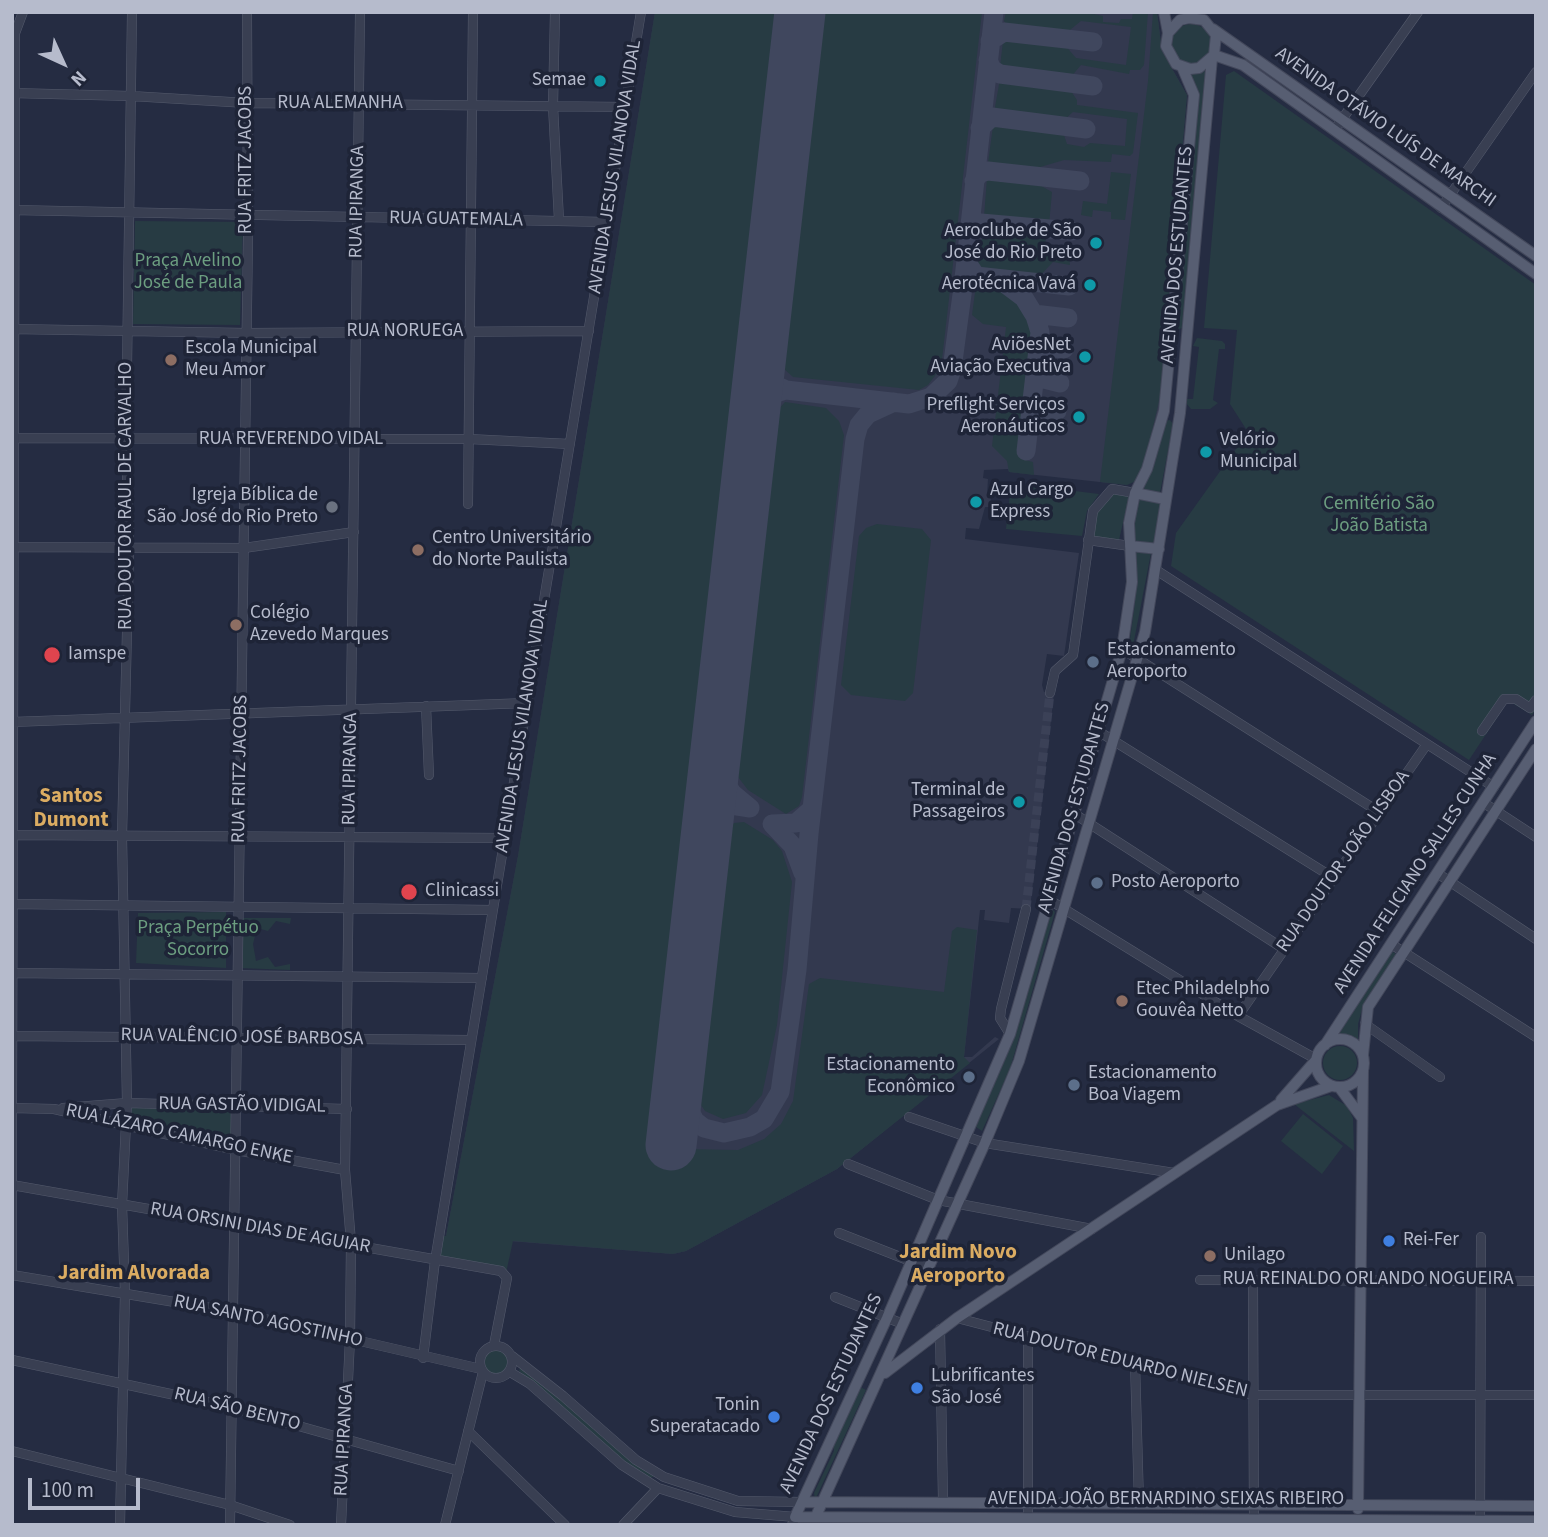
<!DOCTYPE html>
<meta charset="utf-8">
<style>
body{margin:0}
#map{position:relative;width:1548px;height:1537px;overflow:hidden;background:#252c42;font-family:"Source Sans 3",sans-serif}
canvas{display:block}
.frame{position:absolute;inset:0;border:14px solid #b6bbcc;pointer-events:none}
.north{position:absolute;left:28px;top:28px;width:70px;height:70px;-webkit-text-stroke:5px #1e2437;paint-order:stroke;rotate:135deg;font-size:19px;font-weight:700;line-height:28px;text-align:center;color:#b6bbcc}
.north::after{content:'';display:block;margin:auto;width:24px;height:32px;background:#b6bbcc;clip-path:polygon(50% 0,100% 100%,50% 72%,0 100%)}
.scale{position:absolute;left:28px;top:1478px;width:112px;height:32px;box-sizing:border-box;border:4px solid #b6bbcc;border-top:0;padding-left:9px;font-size:21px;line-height:24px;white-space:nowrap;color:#b6bbcc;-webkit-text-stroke:5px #1e2437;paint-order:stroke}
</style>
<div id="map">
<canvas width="1548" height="1537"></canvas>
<div class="frame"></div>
<div class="north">N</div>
<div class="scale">100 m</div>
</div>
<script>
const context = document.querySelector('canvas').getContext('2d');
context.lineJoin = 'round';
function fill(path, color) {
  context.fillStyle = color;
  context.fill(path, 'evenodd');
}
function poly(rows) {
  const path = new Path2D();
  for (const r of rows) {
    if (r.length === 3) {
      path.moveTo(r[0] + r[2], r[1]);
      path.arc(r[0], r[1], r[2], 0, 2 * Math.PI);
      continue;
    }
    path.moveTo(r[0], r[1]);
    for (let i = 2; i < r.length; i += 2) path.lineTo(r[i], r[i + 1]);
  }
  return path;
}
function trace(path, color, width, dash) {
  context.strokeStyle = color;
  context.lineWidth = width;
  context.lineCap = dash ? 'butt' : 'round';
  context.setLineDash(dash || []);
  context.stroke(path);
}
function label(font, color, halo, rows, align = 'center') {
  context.font = font + ' "Source Sans 3",sans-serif';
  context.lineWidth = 7;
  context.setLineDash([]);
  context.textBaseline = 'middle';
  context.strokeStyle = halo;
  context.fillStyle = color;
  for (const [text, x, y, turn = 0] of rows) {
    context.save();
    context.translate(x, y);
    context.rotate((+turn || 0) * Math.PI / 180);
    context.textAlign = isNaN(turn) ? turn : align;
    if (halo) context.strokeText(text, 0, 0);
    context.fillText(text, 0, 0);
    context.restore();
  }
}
fill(poly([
 [655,12,1157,12,1162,51,1187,95,1158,413,1127,485,1009,472,1008,469,984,470,983,478,988,479,987,496,991,497,990,507,985,507,979,529,966,528,965,539,1079,553,1064,656,1047,654,1042,685,1044,692,1054,693,1030,909,1011,908,1009,923,984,920,985,910,980,910,964,1057,972,1057,995,1037,999,1039,837,1169,686,1251,673,1254,446,1236,518,856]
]), '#33394f');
fill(poly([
 [655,12,779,12,712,619,689,794,652,1142,656,1146,680,1149,738,1150,764,1139,781,1124,793,1101,809,984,820,978,944,992,952,931,957,927,977,930,964,1057,970,1063,837,1169,686,1251,673,1254,513,1241,506,1273,436,1261,440,1236,446,1236,518,856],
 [817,12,982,12,941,368,928,385,919,390,793,377,784,369,779,358],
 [1006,12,1085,12,1103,16,1103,22,1119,23,1121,19,1132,19,1133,12,1148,12,1144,65,1140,70,1130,70,1129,74,1081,65,1070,78,1002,70,1000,67,1003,41,1008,37,1064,44,1076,58,1126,65,1131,27,1081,21,1065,34,1009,28,1004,21],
 [1153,12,1157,12,1162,51,1187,95,1161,393,1144,466,1136,481,1127,485,1100,482,1148,81],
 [1191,44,20],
 [1207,71,1183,328,1178,329,1176,325,1195,92,1187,72],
 [1234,71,1536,285,1536,709,1532,715,1512,703,1506,704,1469,760,1171,566,1176,533,1248,432,1230,404,1237,330,1204,328,1226,75],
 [1000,79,1069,88,1077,100,1077,105,1138,113,1133,153,1130,156,1112,154,1111,162,1064,160,1030,170,991,166,988,163,993,126,998,122,1062,129,1067,144,1084,147,1090,143,1125,146,1127,119,1073,112,1063,121,998,113,995,107],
 [1111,172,1131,174,1125,220,1111,219,1111,212,1093,210,1092,217,1081,215,1083,201,1107,204],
 [991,174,1029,179,1052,192,1049,225,984,217,987,178],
 [135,221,243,222,240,325,133,324],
 [984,227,1047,234,1045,244,1068,247,1070,265,1053,262,1038,278,981,272,977,269],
 [981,281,1002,285,1024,307,1033,323,1035,340,1021,459,1033,462,1034,475,1009,472,1007,461,992,446,1006,327,983,324,972,315,976,285],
 [1197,338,1222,341,1225,344,1225,349,1219,349,1213,400,1218,403,1210,409,1191,409,1186,403,1187,399,1193,399,1199,347,1193,346],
 [785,402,826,408,839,421,844,435,802,797,799,806,786,814,748,790,738,777,733,756,750,637,773,415],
 [1170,420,1173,424,1160,493,1146,492,1144,488,1158,450,1165,421],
 [1011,483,1099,494,1087,511,1082,536,1006,529],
 [1112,493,1129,497,1119,540,1091,537,1094,516],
 [1140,498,1161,502,1156,544,1135,542,1133,524],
 [877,524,922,529,931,540,913,693,905,701,851,695,841,685,859,536,866,528],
 [1139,550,1151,553,1133,646,1129,647,1135,602,1136,553],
 [744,822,773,840,782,851,792,882,777,1025,762,1095,746,1113,723,1119,705,1111,699,1102,697,1088,725,831,734,823],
 [1051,908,1055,912,1010,1069,982,1131,976,1127,978,1121,1007,1055,1047,910],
 [226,912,226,968,136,963,138,913],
 [242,918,291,918,290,924,276,921,268,931,257,928,253,944,256,961,268,957,275,967,290,964,290,970,240,968],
 [1389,951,1395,953,1395,957,1363,1006,1358,1024,1358,1041,1338,1036],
 [1340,1063,17],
 [1329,1095,1347,1106,1353,1118,1354,1151,1294,1104],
 [132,1108,233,1110,231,1136,130,1121],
 [1303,1114,1343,1146,1322,1174,1281,1141],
 [496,1361,14],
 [521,1365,654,1475,654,1476,651,1478,623,1460,519,1371],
 [860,1387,866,1390,815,1500,814,1493,834,1451,833,1445]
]), '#273b43');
trace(poly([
 [990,41,1004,32,1093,42],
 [988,60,992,69,1000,74,1093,86],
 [980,128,992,117,1086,129],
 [974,181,980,173,988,171,1080,181],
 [968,234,972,227,981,223,1072,231],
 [966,261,976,276,1069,286],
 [1000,280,1024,298,1035,316,1040,332,1026,451],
 [1034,314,1068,318],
 [1040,343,1044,347,1064,349],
 [1036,377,1060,383],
 [786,390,909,404,931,397,948,381,952,369,963,287,994,12],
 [1031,404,1037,409,1057,411],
 [755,415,766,396,786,390,775,385,767,377,761,357],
 [705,831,713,816,724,807,731,805,750,808,732,793,722,777,717,763,716,740],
 [803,873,793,846,772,824,796,823,812,809],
 [678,1089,695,1121,704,1128,724,1133,750,1127,764,1119,780,1092,797,970,809,834,855,439,859,425,868,414,894,402]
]), '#40475e', 19);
trace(poly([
 [671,1145,800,12]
]), '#40475e', 51);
trace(poly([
 [1026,909,1050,693]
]), '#3b4157', 9, [9, 4.5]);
const minor = poly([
 [555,12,553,106,559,220],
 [14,36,23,12],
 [12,93,131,96,247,103,626,107],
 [1338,125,1418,12],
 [1441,208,1536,72],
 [12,210,607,222],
 [12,329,247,333,589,331],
 [12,438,469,439,570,444],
 [468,504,473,12],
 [1088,540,1130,546],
 [12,547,244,548,354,532],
 [1156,570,1494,787],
 [1122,649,1379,812],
 [1050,693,1055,671,1073,655,1093,511,1112,489,1135,493],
 [426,706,429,775],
 [12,722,527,703],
 [1098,731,1332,877],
 [1482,731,1504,699,1516,699,1530,708,1536,700],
 [1484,803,1536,837],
 [1073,813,1284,949],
 [12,835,505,838],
 [1437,873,1536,939],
 [1048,899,1238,1016,1316,1059],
 [12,904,493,910],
 [1391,944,1536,1037],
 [12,973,482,978],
 [1238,1016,1427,744],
 [1365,1024,1440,1077],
 [1010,1034,1000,1018,1001,1009,1026,909],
 [12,1036,471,1040],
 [12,1103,15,34],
 [12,1108,54,1109,236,1150,345,1170],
 [12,1108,12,1273],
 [63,1108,127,1103,347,1109],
 [909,1117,985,1143,1174,1173],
 [848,1164,938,1200,1092,1229],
 [12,1185,501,1271,507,1278,494,1345],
 [839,1233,928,1268],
 [12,1275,235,1312,481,1369],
 [1200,1280,1536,1281],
 [1253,1280,1254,1525],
 [835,1297,903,1324],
 [957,1318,1253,1395,1536,1395],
 [940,1329,943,1501],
 [1028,1338,1028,1525],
 [496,1362,16],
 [512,1356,563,1396,636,1460,664,1477,738,1501,802,1502],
 [423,1358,435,1261,641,12],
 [12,1360,231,1407,459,1471],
 [1135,1362,1139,1503],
 [510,1372,530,1384,622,1465,658,1488,735,1512,795,1517,792,1525],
 [468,1431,565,1525],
 [12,1451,230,1505,290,1525],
 [1480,1521,1481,1237],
 [120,1525,125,1292,122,1205,127,1103,122,836,129,549,126,439,132,12],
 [230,1525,248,236,247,12],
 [341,1525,350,1339,351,1242,345,1170,360,12],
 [445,1525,483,1372],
 [623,1525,658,1488]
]);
const major = poly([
 [1164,12,1168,33,1166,46,1176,64,1190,69,1199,68,1214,55,1216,35,1204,20,1189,18,1180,20,1168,33],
 [1213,29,1536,256],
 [1214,55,1243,65,1536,274],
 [1182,67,1194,95,1164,411,1147,469,1135,493,1129,523,1132,582,1122,649,1010,1034,887,1318,795,1517,1536,1521],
 [1135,493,1165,499],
 [1130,546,1159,549],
 [1340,1063,24],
 [1325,1045,1536,721],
 [1363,1055,1368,1007,1536,749],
 [1339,1087,1362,1118],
 [1281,1100,1316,1060],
 [885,1373,957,1318,1277,1105,1331,1086],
 [802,1502,1536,1506],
 [1358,1509,1363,1071],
 [816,1516,985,1143,1019,1061,1145,632,1180,413,1212,58]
]);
trace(minor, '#545a6c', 10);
trace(major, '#43485b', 12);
trace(minor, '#393f52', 9);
trace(major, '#575e72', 10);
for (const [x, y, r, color] of [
 [600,81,7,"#0f9aa8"],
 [1096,243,7,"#0f9aa8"],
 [1090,285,7,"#0f9aa8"],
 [1085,357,7,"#0f9aa8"],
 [171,360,7,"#8d6e63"],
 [1079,417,7,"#0f9aa8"],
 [1206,452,7,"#0f9aa8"],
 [976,502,7,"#0f9aa8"],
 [332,507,7,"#6b7280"],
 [418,550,7,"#8d6e63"],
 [236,625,7,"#8d6e63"],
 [52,655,9,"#e0444e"],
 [1093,662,7,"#5c6f8a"],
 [1019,802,7,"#0f9aa8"],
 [1097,883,7,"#5c6f8a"],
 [409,892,9,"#e0444e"],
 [1122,1001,7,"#8d6e63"],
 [969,1077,7,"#5c6f8a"],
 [1074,1085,7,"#5c6f8a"],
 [1389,1241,7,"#3f7fe0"],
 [1210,1256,7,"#8d6e63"],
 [917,1388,7,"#3f7fe0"],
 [774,1417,7,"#3f7fe0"]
]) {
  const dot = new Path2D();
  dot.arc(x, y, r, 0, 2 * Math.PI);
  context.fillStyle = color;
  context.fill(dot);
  trace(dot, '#1e2437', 2.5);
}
label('19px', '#b6bbcc', '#1e2437', [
 ["Semae",586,81,"right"],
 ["Aeroclube de São",1082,232,"right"],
 ["José do Rio Preto",1082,254,"right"],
 ["Aerotécnica Vavá",1076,285,"right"],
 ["AviõesNet",1071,346,"right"],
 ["Aviação Executiva",1071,368,"right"],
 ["Escola Municipal",185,349],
 ["Meu Amor",185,371],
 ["Preflight Serviços",1065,406,"right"],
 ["Aeronáuticos",1065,428,"right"],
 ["Velório",1220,441],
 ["Municipal",1220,463],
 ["Azul Cargo",990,491],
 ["Express",990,513],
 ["Igreja Bíblica de",318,496,"right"],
 ["São José do Rio Preto",318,518,"right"],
 ["Centro Universitário",432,539],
 ["do Norte Paulista",432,561],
 ["Colégio",250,614],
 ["Azevedo Marques",250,636],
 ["Estacionamento",1107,651],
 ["Aeroporto",1107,673],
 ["Iamspe",68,655],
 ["Terminal de",1005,791,"right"],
 ["Passageiros",1005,813,"right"],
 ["Posto Aeroporto",1111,883],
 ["Clinicassi",425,892],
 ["Etec Philadelpho",1136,990],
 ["Gouvêa Netto",1136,1012],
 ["Estacionamento",955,1066,"right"],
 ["Econômico",955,1088,"right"],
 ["Estacionamento",1088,1074],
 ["Boa Viagem",1088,1096],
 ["Rei-Fer",1403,1241],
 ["Unilago",1224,1256],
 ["Lubrificantes",931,1377],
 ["São José",931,1399],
 ["Tonin",760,1406,"right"],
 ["Superatacado",760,1428,"right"]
], 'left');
label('19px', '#b6bbcc', '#1e2437', [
 ["RUA ALEMANHA",340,104],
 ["AVENIDA OTÁVIO LUÍS DE MARCHI",1385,128,35],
 ["RUA FRITZ JACOBS",247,160,-90],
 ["AVENIDA JESUS VILANOVA VIDAL",616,167,-81],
 ["RUA IPIRANGA",358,202,-89],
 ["RUA GUATEMALA",456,220,1],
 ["AVENIDA DOS ESTUDANTES",1178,255,-85],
 ["RUA NORUEGA",405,332],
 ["RUA REVERENDO VIDAL",291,440],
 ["RUA DOUTOR RAUL DE CARVALHO",127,496,-90],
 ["AVENIDA JESUS VILANOVA VIDAL",523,726,-81],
 ["RUA FRITZ JACOBS",241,769,-89],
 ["RUA IPIRANGA",351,769,-89],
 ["AVENIDA DOS ESTUDANTES",1075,808,-74],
 ["RUA DOUTOR JOÃO LISBOA",1344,862,-55],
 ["AVENIDA FELICIANO SALLES CUNHA",1416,874,-57],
 ["RUA VALÊNCIO JOSÉ BARBOSA",242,1038,1],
 ["RUA GASTÃO VIDIGAL",242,1106,1],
 ["RUA LÁZARO CAMARGO ENKE",179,1135,12],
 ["RUA ORSINI DIAS DE AGUIAR",260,1229,10],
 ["RUA REINALDO ORLANDO NOGUEIRA",1368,1280],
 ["RUA SANTO AGOSTINHO",268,1322,12],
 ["RUA DOUTOR EDUARDO NIELSEN",1120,1361,14],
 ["AVENIDA DOS ESTUDANTES",832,1394,-65],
 ["RUA SÃO BENTO",237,1410,14],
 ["RUA IPIRANGA",345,1440,-87],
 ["AVENIDA JOÃO BERNARDINO SEIXAS RIBEIRO",1166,1500]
]);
label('19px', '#6c9e80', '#1e2437', [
 ["Praça Avelino",188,262],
 ["José de Paula",188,284],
 ["Cemitério São",1379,505],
 ["João Batista",1379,527],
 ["Praça Perpétuo",198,929],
 ["Socorro",198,951]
]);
label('bold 21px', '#dbac62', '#1e2437', [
 ["Santos",71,797],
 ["Dumont",71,821],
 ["Jardim Novo",958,1253],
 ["Aeroporto",958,1277],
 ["Jardim Alvorada",134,1274]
]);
</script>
